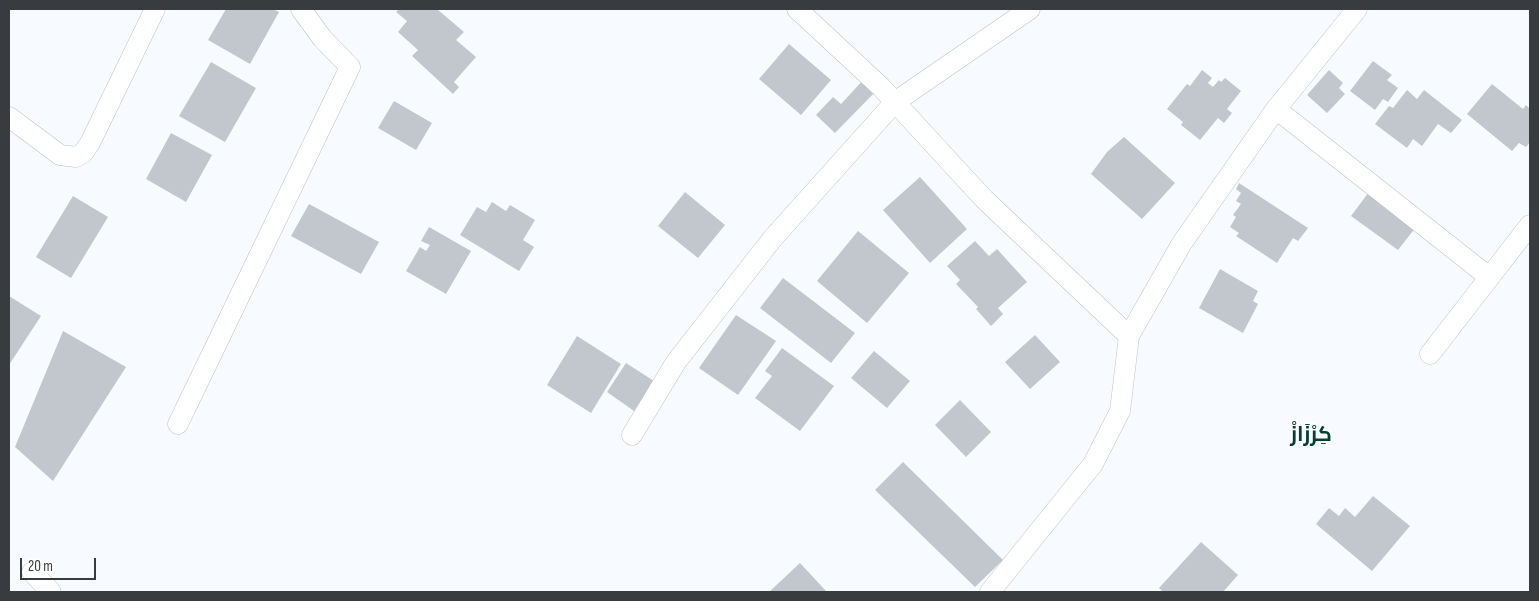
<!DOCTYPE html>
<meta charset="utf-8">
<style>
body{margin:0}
#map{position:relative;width:1539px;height:601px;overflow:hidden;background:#f7fbff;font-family:"Sofia Sans Condensed",sans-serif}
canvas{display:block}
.frame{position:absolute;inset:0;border:10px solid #393c3e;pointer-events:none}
.scale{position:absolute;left:20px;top:558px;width:76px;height:22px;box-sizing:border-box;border:2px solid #393c3e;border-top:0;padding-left:6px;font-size:15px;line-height:18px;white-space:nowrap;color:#393c3e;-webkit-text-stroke:4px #fff;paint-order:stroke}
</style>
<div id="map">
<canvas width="1539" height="601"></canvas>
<div class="frame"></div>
<div class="scale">20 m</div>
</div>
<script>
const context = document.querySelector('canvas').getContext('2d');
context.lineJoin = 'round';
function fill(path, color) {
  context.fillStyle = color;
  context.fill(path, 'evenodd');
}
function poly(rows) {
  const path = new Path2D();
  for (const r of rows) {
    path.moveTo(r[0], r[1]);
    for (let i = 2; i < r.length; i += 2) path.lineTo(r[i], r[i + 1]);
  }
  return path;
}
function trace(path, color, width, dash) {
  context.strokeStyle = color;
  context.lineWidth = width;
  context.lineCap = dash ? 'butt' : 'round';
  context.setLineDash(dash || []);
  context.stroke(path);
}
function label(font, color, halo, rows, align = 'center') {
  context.font = font + ' "Sofia Sans Condensed",Cairo,sans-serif';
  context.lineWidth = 4;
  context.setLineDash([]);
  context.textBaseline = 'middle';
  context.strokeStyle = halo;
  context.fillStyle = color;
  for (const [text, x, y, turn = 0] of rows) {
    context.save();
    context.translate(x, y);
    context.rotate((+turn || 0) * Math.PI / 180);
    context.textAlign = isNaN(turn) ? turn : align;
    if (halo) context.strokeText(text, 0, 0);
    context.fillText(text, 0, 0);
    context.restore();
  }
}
fill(poly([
 [226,9,273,9,279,12,250,64,208,40],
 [399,9,437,9,464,32,456,40,476,57,454,82,459,87,453,94,412,56,418,50,398,32,407,21,396,12],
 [789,44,831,80,801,115,759,79],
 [1373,61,1392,75,1387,80,1398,88,1388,102,1383,99,1375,110,1350,91],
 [211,62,256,88,225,142,179,116],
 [1202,70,1212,78,1208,83,1213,87,1219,80,1221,82,1225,78,1241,91,1227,109,1232,113,1224,123,1218,118,1200,140,1181,125,1183,122,1167,109,1187,84,1190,86],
 [1329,70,1343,83,1339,88,1345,94,1327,113,1307,95],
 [865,78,877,90,835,133,816,115,833,97,841,104],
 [1492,84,1523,109,1526,105,1530,109,1530,142,1526,147,1519,143,1512,151,1467,114],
 [1407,90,1417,99,1424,90,1462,120,1451,133,1438,124,1422,146,1413,139,1407,148,1375,124,1389,106,1393,108],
 [394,101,432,123,416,150,378,128],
 [171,133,212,155,186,202,146,179],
 [1124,137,1175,183,1142,219,1091,174,1107,152],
 [920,177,967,229,930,263,883,210],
 [1239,183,1308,228,1298,241,1293,238,1277,263,1236,236,1239,233,1230,227,1236,217,1233,215,1241,204,1236,201,1241,193,1236,189],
 [685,192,725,225,698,258,658,226],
 [1369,192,1416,227,1398,250,1351,216],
 [73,196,108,217,71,278,36,257],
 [492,202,506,211,510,205,535,220,523,240,534,247,519,271,460,235,477,207,486,212],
 [309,204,379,242,361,274,291,236],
 [429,227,471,251,446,294,406,271,420,247,426,251,430,245,421,241],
 [858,231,909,273,867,323,817,281],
 [975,241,989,256,997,249,1027,282,998,308,1003,314,991,326,976,309,978,307,956,284,960,280,947,266],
 [1220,269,1258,291,1253,301,1258,304,1243,333,1199,308],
 [783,278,855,333,831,363,760,308],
 [9,296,41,316,9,365],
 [736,315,776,341,738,395,699,368],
 [63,331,126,367,53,481,15,447],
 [1035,335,1060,362,1030,389,1005,362],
 [577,336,621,364,591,413,547,385],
 [782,348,834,386,800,431,755,398,772,376,765,371],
 [874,351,910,381,887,408,851,378],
 [626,363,654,381,634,411,607,392],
 [960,400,991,432,966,457,935,425],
 [903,462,1003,560,975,587,875,490],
 [1373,496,1410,526,1372,571,1316,524,1329,508,1339,516,1345,508,1355,517],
 [1201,542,1238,575,1223,592,1163,592,1159,588],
 [800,563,827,592,769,592]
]), '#c1c7cd');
const street = poly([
 [797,9,881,87,984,199,1129,336],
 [1276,109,1489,277],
 [9,117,60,155,76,157,83,153,90,143,155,9],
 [1430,354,1530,225],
 [178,424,350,67,322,38,301,9],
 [632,435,676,362,773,238,895,102,1030,9],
 [32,572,51,592],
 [990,592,1093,464,1120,411,1129,336,1182,243,1276,109,1357,9]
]);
trace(street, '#bcc3c8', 21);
trace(street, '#fff', 20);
label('bold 21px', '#003f38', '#fff', [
 ["كِرْزَازْ",1311,436]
]);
</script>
